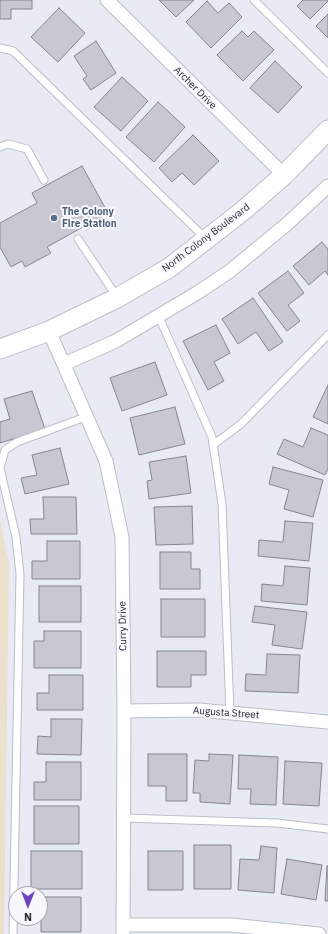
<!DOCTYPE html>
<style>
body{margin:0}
#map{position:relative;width:328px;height:934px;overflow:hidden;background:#e8ebf4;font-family:"IBM Plex Sans",sans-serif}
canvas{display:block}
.north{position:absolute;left:8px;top:886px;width:40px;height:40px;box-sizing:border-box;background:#f6f8fe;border:1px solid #a2a4a9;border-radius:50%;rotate:180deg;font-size:11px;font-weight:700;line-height:16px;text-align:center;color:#25272a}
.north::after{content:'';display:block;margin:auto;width:14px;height:18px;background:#6e43bc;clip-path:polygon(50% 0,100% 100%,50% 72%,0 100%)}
</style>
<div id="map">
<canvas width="328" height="934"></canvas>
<div class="north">N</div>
</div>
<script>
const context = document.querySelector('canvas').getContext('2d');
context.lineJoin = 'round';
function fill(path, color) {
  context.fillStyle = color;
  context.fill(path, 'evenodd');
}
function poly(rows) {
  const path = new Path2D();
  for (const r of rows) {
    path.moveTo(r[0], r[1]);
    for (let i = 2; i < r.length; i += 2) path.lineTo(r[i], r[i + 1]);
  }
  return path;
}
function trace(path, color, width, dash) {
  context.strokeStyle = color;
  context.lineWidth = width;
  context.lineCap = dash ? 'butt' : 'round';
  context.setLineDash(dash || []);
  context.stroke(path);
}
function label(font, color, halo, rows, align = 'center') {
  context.font = font + ' "IBM Plex Sans",sans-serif';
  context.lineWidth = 4;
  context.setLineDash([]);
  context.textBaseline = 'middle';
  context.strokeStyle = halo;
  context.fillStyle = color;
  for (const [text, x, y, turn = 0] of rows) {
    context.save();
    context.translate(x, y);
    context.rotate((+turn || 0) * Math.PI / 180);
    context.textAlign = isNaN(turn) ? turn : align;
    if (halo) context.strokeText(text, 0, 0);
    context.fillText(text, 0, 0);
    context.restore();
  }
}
fill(poly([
 [0,520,9,563,4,934,0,934]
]), '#ebe0cb');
const building = poly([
 [0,0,32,0,32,9,11,9,11,19,0,19,0,0],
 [159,0,194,0,176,17,159,0],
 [303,0,328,0,328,1,310,19,297,6,303,0],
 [207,1,218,13,229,3,242,17,211,48,186,22,207,1],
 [59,8,85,33,58,62,31,37,59,8],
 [328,14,328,38,316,26,328,14],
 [242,31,248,37,254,31,274,50,243,81,217,55,242,31],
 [96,41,116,73,91,90,83,79,87,76,74,56,96,41],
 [275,61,302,87,278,113,250,88,275,61],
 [122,77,148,101,121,131,94,107,122,77],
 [158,102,185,127,154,162,126,137,158,102],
 [193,135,219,161,194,185,182,173,172,182,159,168,193,135],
 [82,166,108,213,47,247,51,253,25,267,22,261,11,267,0,247,0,223,37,203,32,193,82,166],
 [322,242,328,249,328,275,325,271,309,285,293,266,322,242],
 [288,271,304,293,288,305,300,321,287,331,258,293,288,271],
 [253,298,283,342,269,351,256,332,238,344,222,319,253,298],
 [216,325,230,353,214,362,224,381,208,390,183,341,216,325],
 [155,362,167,395,122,411,110,378,155,362],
 [328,385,328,424,313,417,328,385],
 [32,391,45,429,0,443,0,422,10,419,4,399,32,391],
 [175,407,185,444,139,455,130,418,175,407],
 [311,428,328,435,328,469,325,475,277,454,284,439,303,447,311,428],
 [60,448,69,484,25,494,21,478,37,475,32,455,60,448],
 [186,456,191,493,149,499,147,481,152,480,149,462,186,456],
 [273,467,323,480,313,517,284,509,289,490,269,484,273,467],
 [43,497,76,497,77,534,31,534,30,519,44,519,43,497],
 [192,506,193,544,156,545,154,507,192,506],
 [285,521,313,523,309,561,258,556,259,540,283,542,285,521],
 [47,541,80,541,80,579,32,579,32,561,47,561,47,541],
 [160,552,191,552,191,569,200,569,200,589,160,589,160,552],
 [285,566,310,568,307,605,261,601,262,584,283,586,285,566],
 [39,586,81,586,81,622,39,622,39,586],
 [161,599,205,599,205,637,161,637,161,599],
 [255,606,307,612,302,649,272,645,275,625,252,622,255,606],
 [44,631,81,631,81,668,34,668,34,641,44,641,44,631],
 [157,651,206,651,206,675,191,675,191,687,157,687,157,651],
 [267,654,300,655,298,693,245,691,246,674,266,675,267,654],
 [49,675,83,675,83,710,37,710,37,693,49,693,49,675],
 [51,719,82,719,81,755,37,754,38,736,51,737,51,719],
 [148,754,187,754,187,801,166,801,166,786,148,786,148,754],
 [209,754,233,755,230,804,200,802,200,793,193,793,195,760,209,761,209,754],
 [239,755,278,757,276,805,250,804,251,789,238,789,239,755],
 [285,761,322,763,319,806,283,804,285,761],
 [46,762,81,762,81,800,34,800,34,782,46,782,46,762],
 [34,806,79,806,79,844,34,844,34,806],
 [194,845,231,845,231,889,194,889,194,845],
 [261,846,277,848,274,893,238,890,240,859,259,860,261,846],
 [31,851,82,851,82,889,31,889,31,851],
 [148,851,183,851,183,890,148,890,148,851],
 [287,859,322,865,316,900,281,894,287,859],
 [327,866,328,866,328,901,325,901,327,866],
 [41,897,81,897,81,932,41,932,41,897]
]);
fill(building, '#c9c8d2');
trace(building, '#87868f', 1);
const lane = poly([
 [254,0,328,73],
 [0,48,13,51,205,238],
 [0,147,8,144,27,149,44,180],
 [78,239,117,297],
 [159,317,212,437,222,504,230,713],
 [213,445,241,424,328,335],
 [0,468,16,537,20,574,13,934],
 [0,468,5,450,17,442,88,416],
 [124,818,277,823,328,829]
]);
const street = poly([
 [107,0,284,175],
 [49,331,106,461,122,537,124,711,123,934],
 [64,364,116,341,197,293,230,271,287,224,328,186],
 [124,711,199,710,328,722],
 [123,925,231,925,319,934]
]);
const secondary = poly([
 [0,349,49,331,117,298,169,268,244,210,284,175,328,130]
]);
trace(lane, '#bbbec7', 9);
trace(street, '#bbbec7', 15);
trace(secondary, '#bbbec7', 21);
trace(lane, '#fff', 7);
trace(street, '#fff', 13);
trace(secondary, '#fff', 19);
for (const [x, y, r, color] of [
 [54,218,4,"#5c6f8a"]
]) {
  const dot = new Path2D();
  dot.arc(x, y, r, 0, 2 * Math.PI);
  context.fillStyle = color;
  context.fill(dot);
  trace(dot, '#f6f8fe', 1.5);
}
label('10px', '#25272a', '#f6f8fe', [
 ["Archer Drive",195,88,45],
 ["North Colony Boulevard",206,238,-37],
 ["Curry Drive",123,626,-91],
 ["Augusta Street",226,713,4]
]);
label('bold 10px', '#4e5e75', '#f6f8fe', [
 ["The Colony",62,212],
 ["Fire Station",62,224]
], 'left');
</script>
